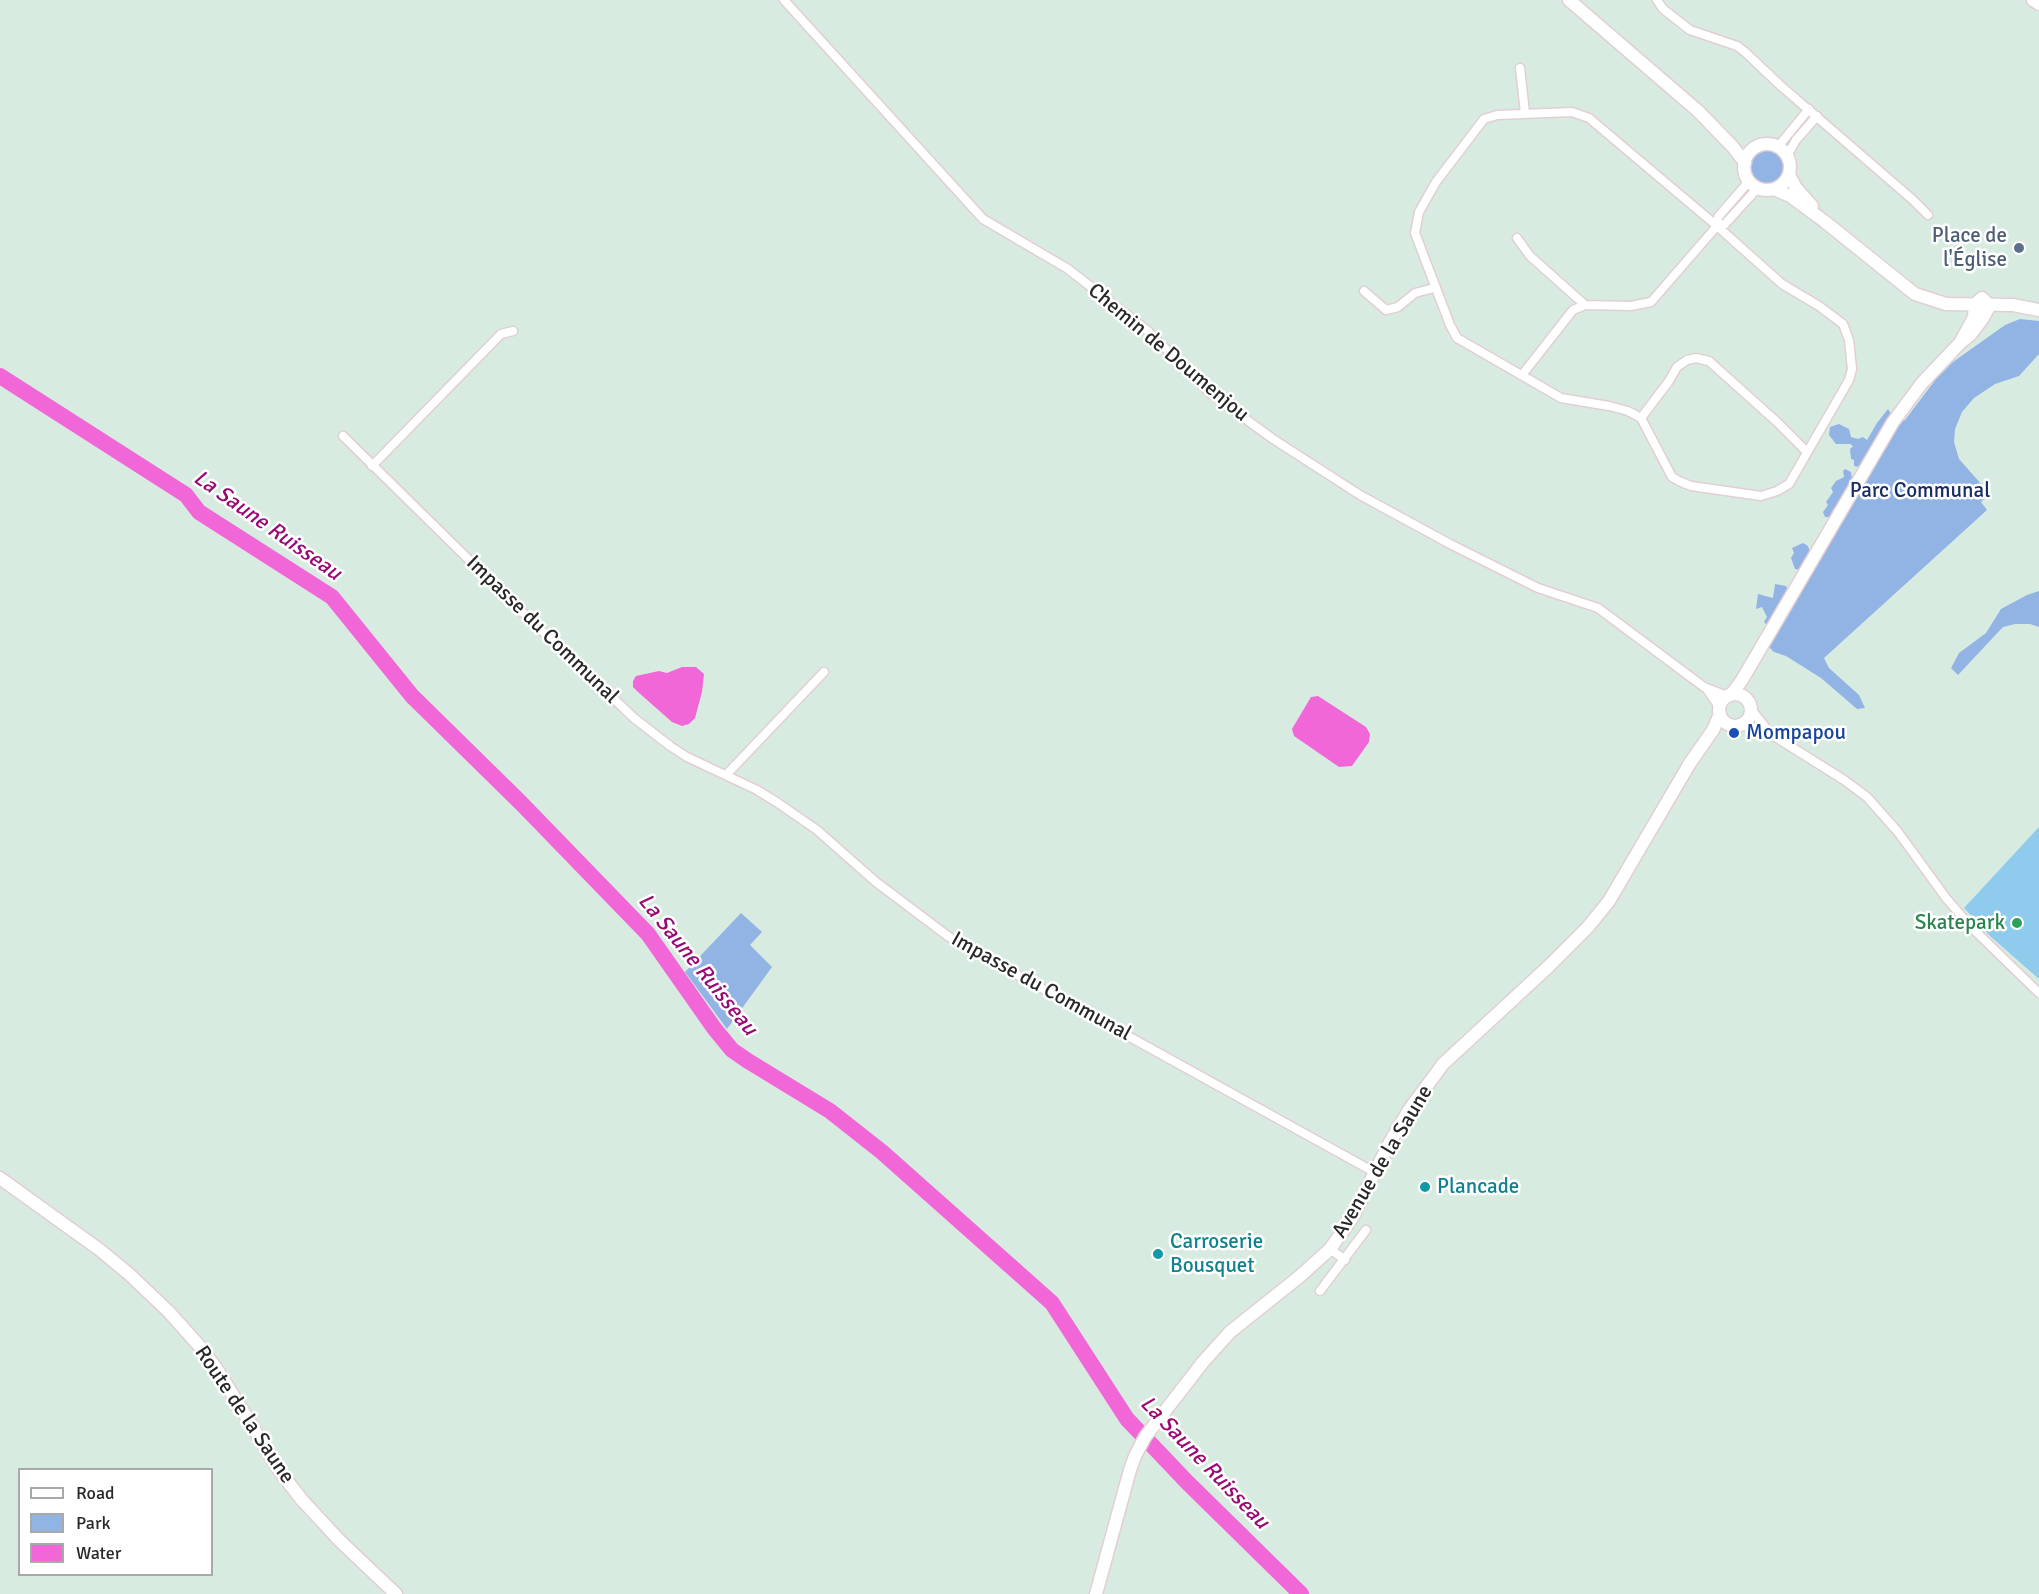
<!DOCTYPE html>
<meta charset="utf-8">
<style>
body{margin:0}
#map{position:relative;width:2039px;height:1594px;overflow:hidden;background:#d8ebe1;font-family:Signika,sans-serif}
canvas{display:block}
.legend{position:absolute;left:18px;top:1468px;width:195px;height:108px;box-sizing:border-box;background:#fff;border:2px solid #a9a9a9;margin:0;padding:8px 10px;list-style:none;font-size:18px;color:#282828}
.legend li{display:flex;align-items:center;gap:12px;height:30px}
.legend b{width:30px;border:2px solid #a9a9a9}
</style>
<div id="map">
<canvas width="2039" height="1594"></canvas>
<ul class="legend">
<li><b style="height:8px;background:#fff"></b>Road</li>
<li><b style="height:16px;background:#92b4e4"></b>Park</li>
<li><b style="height:16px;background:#f167d7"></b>Water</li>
</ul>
</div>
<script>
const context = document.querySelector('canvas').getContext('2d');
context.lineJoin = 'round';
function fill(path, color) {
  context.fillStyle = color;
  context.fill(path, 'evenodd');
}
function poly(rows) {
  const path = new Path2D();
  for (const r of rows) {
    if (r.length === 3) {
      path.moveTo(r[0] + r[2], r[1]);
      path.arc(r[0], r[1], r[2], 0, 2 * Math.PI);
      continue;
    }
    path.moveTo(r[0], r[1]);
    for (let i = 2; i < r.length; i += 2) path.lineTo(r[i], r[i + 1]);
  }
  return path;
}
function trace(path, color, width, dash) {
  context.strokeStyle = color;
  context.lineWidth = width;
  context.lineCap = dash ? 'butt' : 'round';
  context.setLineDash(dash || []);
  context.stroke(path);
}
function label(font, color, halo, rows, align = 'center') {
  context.font = font + ' Signika,sans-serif';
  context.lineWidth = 5;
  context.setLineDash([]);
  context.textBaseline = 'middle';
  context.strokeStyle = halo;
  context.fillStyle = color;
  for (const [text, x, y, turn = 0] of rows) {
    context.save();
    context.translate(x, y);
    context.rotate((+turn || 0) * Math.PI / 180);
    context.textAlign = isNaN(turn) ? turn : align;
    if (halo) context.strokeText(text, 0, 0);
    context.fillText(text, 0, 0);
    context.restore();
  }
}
fill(poly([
 [1768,167,17],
 [2020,319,2039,321,2039,354,2019,376,1995,384,1974,398,1962,412,1955,429,1954,442,1959,459,1990,494,1981,502,1987,510,1824,658,1829,668,1859,695,1865,708,1857,709,1821,678,1786,656,1774,652,1767,645,1773,631,1764,622,1767,617,1762,607,1756,609,1758,594,1773,598,1775,584,1786,586,1789,593,1801,570,1795,569,1791,558,1794,553,1792,548,1803,543,1808,546,1810,552,1824,545,1837,530,1835,522,1842,515,1847,513,1851,507,1841,503,1833,509,1832,517,1825,517,1823,512,1828,505,1826,502,1833,492,1831,488,1836,481,1844,477,1843,471,1845,469,1851,472,1852,479,1848,493,1882,448,1889,441,1888,433,1880,438,1868,453,1868,461,1860,467,1854,466,1854,460,1851,459,1850,449,1853,446,1850,444,1836,444,1829,435,1830,427,1839,424,1849,429,1851,437,1858,439,1863,437,1867,440,1877,423,1888,409,1898,424,1905,420,1936,379,1953,362,2005,325],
 [2039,591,2039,627,2030,624,2015,624,2003,627,1958,675,1951,668,1959,653,1986,633,2001,609,2027,595],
 [741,913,762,932,750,945,772,967,727,1029,685,972]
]), '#92b4e4');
fill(poly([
 [2039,827,2039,979,1990,936,1964,908]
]), '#8ecbec');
fill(poly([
 [682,667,696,667,704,674,702,692,695,718,689,724,682,726,672,722,638,692,633,687,633,681,636,676,659,671,667,673],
 [1318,696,1366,727,1370,734,1369,742,1352,766,1339,767,1294,736,1292,729,1311,697]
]), '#f167d7');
trace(poly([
 [0,376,186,495,199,512,332,597,412,696,521,803,648,934,714,1028,732,1050,748,1061,830,1111,882,1152,1052,1303,1127,1419,1187,1482,1301,1594]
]), '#f167d7', 16);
const street = poly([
 [784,0,983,219,1068,269,1149,332,1210,393,1273,439,1360,495,1450,544,1538,588,1598,608,1704,687,1727,696],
 [1657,0,1663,9,1690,30,1737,46,1745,52,1781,86,1913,200,1928,215],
 [1520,68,1525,113],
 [1572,112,1589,118,1717,226,1782,284,1819,306,1843,324,1849,340,1852,369,1849,380,1789,484,1777,491,1761,496,1691,486,1681,482,1672,477,1641,418,1628,411,1609,406,1561,398,1457,338,1450,325,1415,233,1419,212,1436,182,1484,119,1497,115,1572,112],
 [1776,146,1781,143,1809,109],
 [1787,156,1796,140,1817,116],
 [1717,226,1725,224,1754,192,1760,189],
 [1517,238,1530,256,1585,305],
 [1364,291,1386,310,1398,307,1415,293,1434,288],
 [1522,375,1573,310,1585,305,1631,306,1651,302,1717,226,1718,217,1745,186,1747,177],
 [1641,418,1669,381,1677,367,1687,360,1696,358,1709,361,1777,422,1807,452],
 [343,436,519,609,634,718,670,746,687,757,757,790,778,803,817,830,876,882,949,937,1374,1172],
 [372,466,501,334,513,331],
 [1707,689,1719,707],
 [1751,709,1769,732],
 [1741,725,1774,736,1844,780,1867,797,1898,832,1946,898,1971,927,2039,993],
 [726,775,824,672],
 [1330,1249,1345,1260],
 [1320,1291,1366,1230]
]);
const secondary = poly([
 [1569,0,1698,111,1733,147,1745,163],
 [2033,0,2039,4],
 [1767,167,23],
 [1789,175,1796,188,1812,206],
 [1774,189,1790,196,1824,221,1915,294,1946,304,2013,305,2039,310],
 [1735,710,16],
 [1731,695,1742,680,1893,422,1922,383,1960,343,1971,334,1983,318,1989,307,1989,305,1982,298,1975,304,1974,317,1960,343],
 [0,1178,100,1250,129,1274,169,1312,202,1349,218,1371,281,1473,302,1500,340,1541,396,1594],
 [1096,1594,1130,1470,1135,1456,1145,1437,1203,1362,1230,1332,1299,1277,1330,1249,1352,1218,1390,1142,1409,1110,1443,1064,1549,966,1588,927,1609,901,1690,763,1713,730,1720,714]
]);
trace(street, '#e2ced3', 11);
trace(secondary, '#e2ced3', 15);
trace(street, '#fff', 8);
trace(secondary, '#fff', 12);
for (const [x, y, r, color] of [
 [2019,248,6,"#5c6f8a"],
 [1734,733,6,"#1a4fb4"],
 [2017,923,6,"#2e9e5b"],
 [1425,1187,6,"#0f9aa8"],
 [1158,1254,6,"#0f9aa8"]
]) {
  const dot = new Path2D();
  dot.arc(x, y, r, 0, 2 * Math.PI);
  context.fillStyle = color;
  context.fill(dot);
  trace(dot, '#fff', 2);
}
label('21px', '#4e5e75', '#fff', [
 ["Place de",2007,236],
 ["l'Église",2007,260]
], 'right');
label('21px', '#282828', '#fff', [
 ["Chemin de Doumenjou",1168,353,40],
 ["Impasse du Communal",542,630,44],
 ["Impasse du Communal",1041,987,29],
 ["Avenue de la Saune",1383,1162,-59],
 ["Route de la Saune",244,1415,56]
]);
label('21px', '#172d65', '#fff', [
 ["Parc Communal",1920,491]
]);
label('21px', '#164399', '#fff', [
 ["Mompapou",1746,733]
], 'left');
label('21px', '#27864d', '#fff', [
 ["Skatepark",2005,923]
], 'right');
label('21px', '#0d838f', '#fff', [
 ["Plancade",1437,1187],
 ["Carroserie",1170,1242],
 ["Bousquet",1170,1266]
], 'left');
label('italic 22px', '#9a0973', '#fff', [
 ["La Saune Ruisseau",267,526,35],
 ["La Saune Ruisseau",697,965,51],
 ["La Saune Ruisseau",1204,1463,46]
]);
</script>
